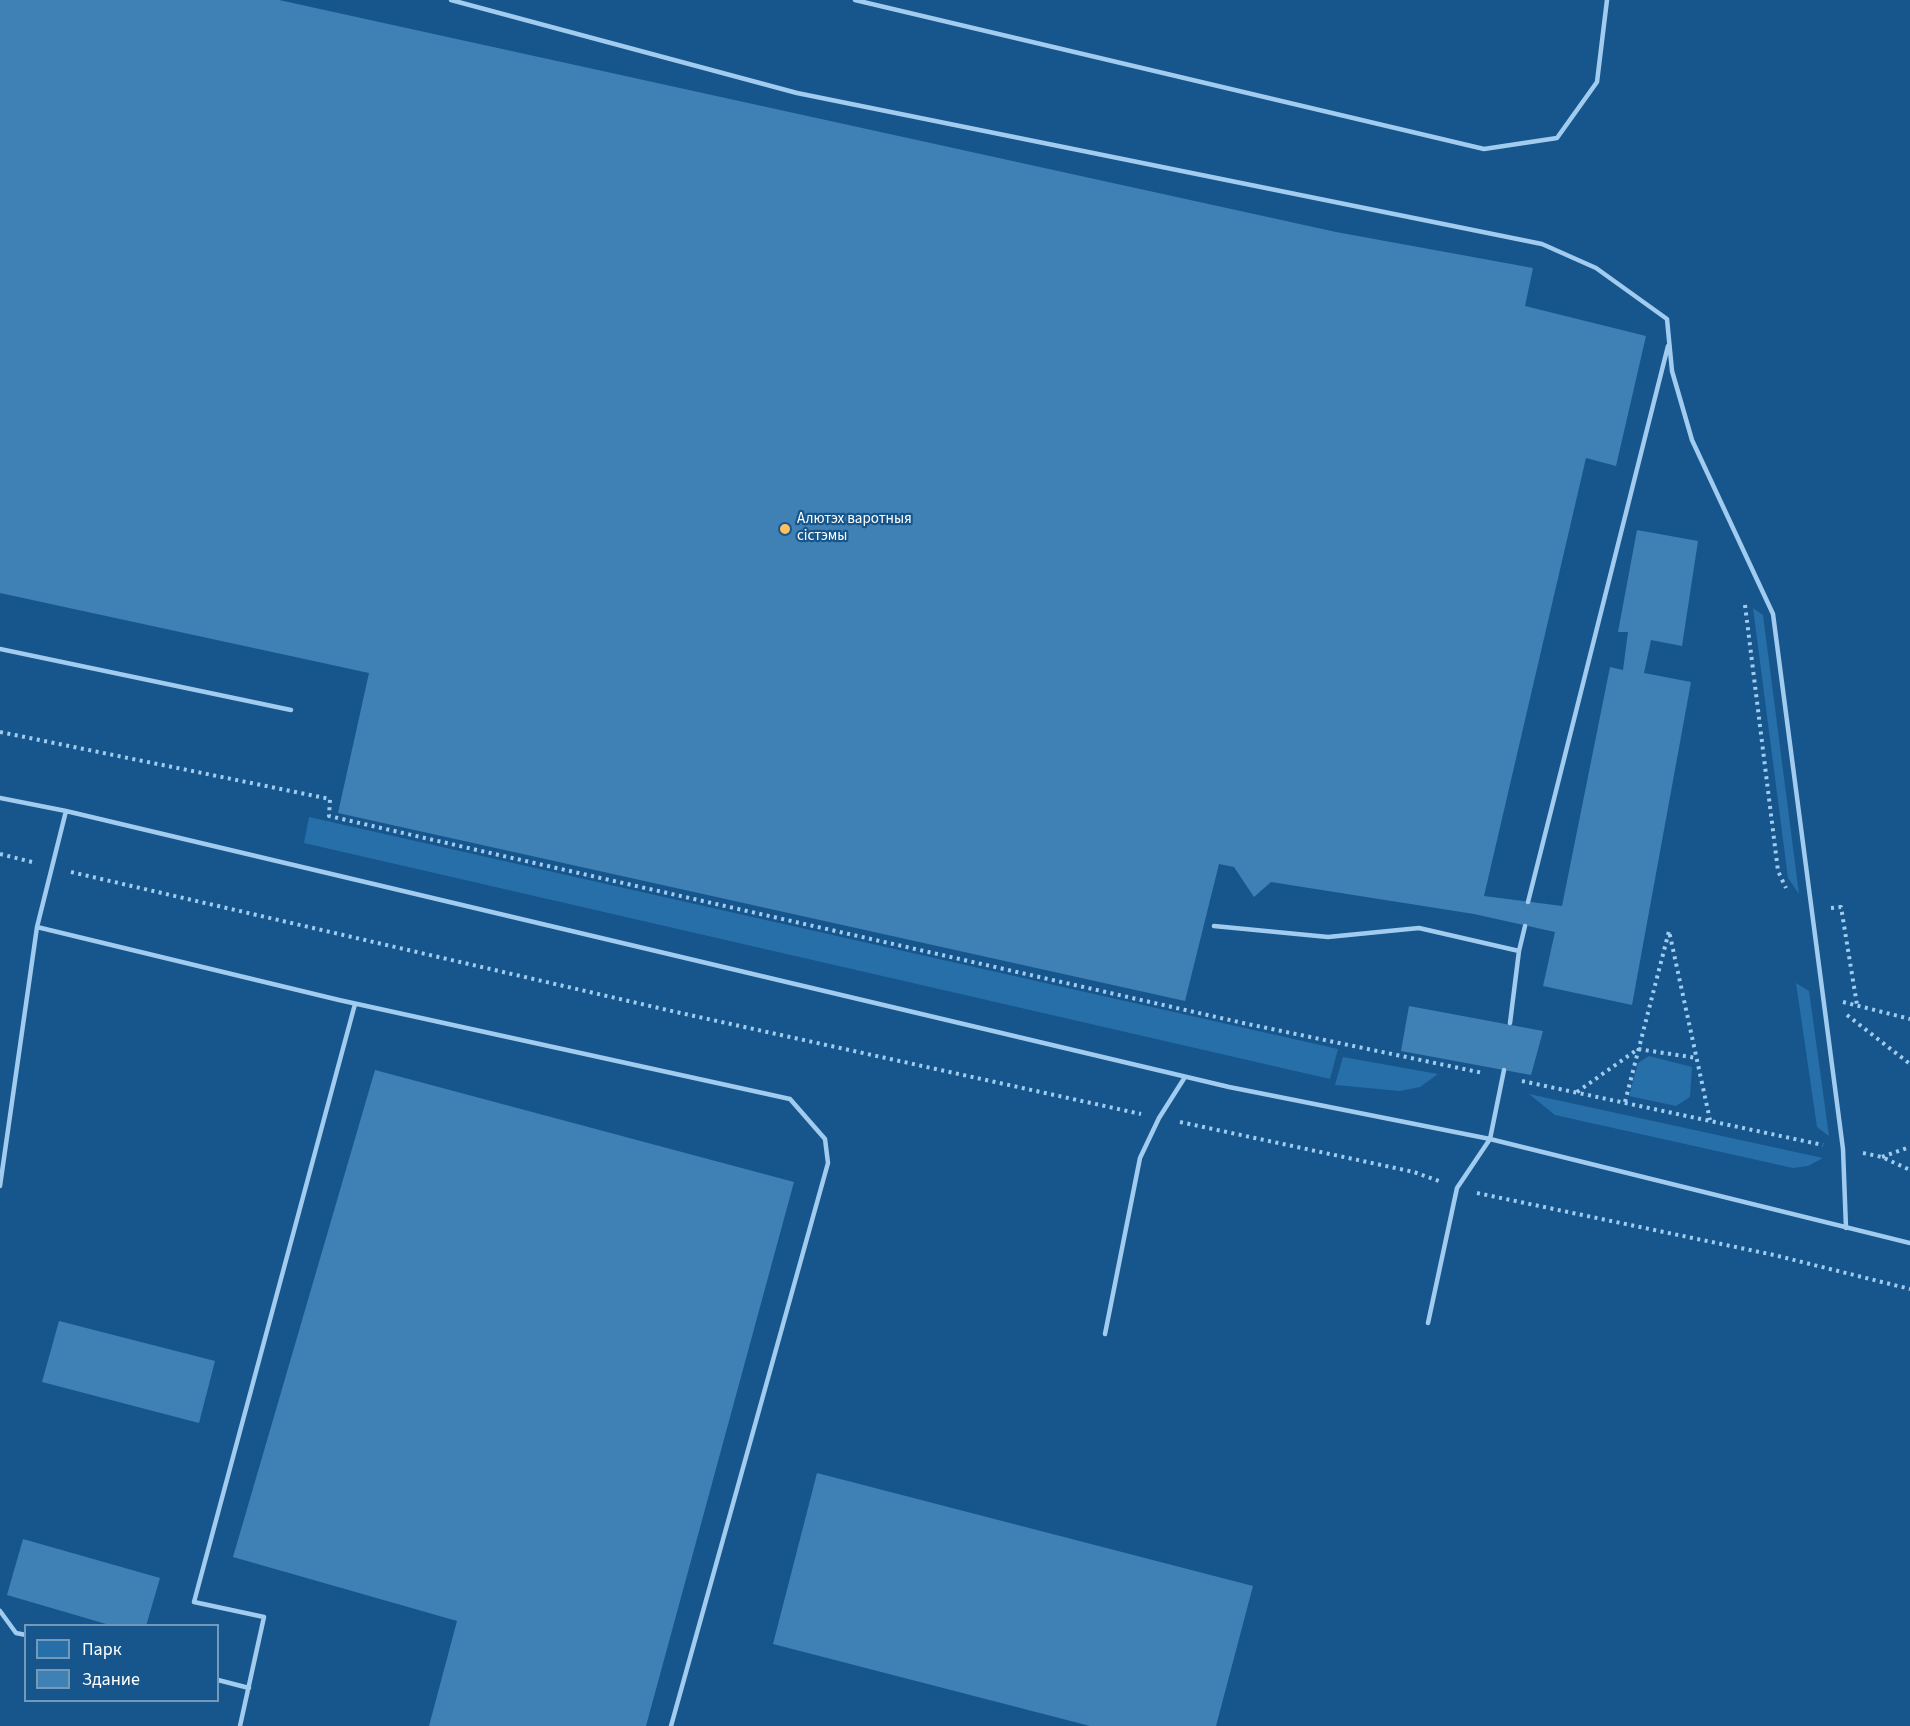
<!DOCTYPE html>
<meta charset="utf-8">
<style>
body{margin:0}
#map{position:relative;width:1910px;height:1726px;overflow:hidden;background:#16568c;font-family:"Source Sans 3",sans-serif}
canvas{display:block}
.legend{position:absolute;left:24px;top:1624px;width:195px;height:78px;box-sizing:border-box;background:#16568c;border:2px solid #739aba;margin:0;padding:8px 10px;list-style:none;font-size:18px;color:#fff}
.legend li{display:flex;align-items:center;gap:12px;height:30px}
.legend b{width:30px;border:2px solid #739aba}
</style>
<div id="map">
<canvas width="1910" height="1726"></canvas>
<ul class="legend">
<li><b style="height:16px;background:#266fa9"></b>Парк</li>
<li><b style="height:16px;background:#3f80b5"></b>Здание</li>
</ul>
</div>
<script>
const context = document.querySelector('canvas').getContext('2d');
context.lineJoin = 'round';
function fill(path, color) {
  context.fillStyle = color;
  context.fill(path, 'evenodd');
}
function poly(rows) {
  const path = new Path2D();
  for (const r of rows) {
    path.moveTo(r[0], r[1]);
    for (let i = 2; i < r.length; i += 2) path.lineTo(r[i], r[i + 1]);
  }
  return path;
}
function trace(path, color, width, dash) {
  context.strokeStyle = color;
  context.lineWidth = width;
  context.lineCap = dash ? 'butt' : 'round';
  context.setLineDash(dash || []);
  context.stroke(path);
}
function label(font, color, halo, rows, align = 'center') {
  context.font = font + ' "Source Sans 3",sans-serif';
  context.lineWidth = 4.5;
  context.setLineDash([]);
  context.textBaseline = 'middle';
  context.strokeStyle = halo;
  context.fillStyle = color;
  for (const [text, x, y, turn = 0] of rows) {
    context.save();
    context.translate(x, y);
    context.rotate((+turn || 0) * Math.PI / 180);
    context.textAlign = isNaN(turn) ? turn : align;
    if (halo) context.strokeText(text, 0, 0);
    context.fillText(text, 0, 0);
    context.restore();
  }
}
fill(poly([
 [1753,608,1763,615,1799,894,1788,878],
 [309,817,1338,1049,1330,1079,304,843],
 [1796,983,1809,991,1829,1136,1817,1127],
 [1649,1056,1692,1067,1690,1097,1676,1106,1629,1096,1638,1063],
 [1343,1057,1438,1074,1420,1087,1400,1091,1335,1085],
 [1529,1094,1823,1158,1808,1166,1793,1168,1555,1115]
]), '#266fa9');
fill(poly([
 [0,0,279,0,1336,232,1533,268,1525,306,1646,336,1616,466,1586,458,1484,896,1562,906,1610,667,1623,670,1628,632,1618,632,1637,530,1698,541,1682,646,1651,640,1644,673,1691,682,1632,1005,1543,986,1555,932,1474,914,1271,882,1254,897,1234,867,1219,864,1185,1001,338,813,369,673,0,593],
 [1409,1006,1543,1031,1531,1075,1401,1051],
 [375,1070,794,1182,646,1726,429,1726,457,1621,233,1557],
 [59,1321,215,1361,199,1423,42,1382],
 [817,1473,1253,1586,1216,1726,1090,1726,773,1644],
 [23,1539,160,1578,146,1626,113,1626,7,1595]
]), '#3f80b5');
trace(poly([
 [1745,605,1778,871,1786,888],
 [0,732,330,799,329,816,499,855,1243,1023,1483,1073],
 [0,854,32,862],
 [71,872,676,1012,1141,1114],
 [1831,908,1841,907,1857,1005],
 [1843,1002,1910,1019],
 [1847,1015,1910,1064],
 [1522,1081,1823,1145],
 [1577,1092,1638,1049,1697,1058],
 [1625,1102,1669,931,1710,1120],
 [1180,1122,1414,1172,1439,1181],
 [1863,1153,1882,1157,1910,1170],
 [1882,1157,1910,1147],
 [1477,1193,1774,1255,1910,1289]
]), '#a1ccef', 4, [3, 4.5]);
trace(poly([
 [451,0,797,93,1542,244,1596,268,1667,319,1672,371,1692,440,1773,614,1843,1149,1846,1228],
 [855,0,1484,149,1557,138,1597,82,1607,0],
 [0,649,291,710],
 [0,798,66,811,1229,1087,1490,1139,1910,1243],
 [66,811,37,927,339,1000,790,1099,825,1139,828,1163,671,1726],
 [1528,902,1668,346],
 [1214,926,1328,937,1419,928,1519,951,1510,1023],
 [1519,951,1525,926],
 [0,1186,37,927],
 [1428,1323,1457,1188,1490,1139,1504,1070],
 [1105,1334,1140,1158,1159,1118,1185,1077],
 [0,1611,16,1633,26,1635],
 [218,1680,249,1688],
 [240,1726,264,1617,194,1602,355,1004]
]), '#a1ccef', 4.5);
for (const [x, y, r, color] of [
 [785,529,6,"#ffc05f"]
]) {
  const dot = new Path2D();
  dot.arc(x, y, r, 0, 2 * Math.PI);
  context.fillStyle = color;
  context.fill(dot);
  trace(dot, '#16568c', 2);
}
label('15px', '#fff', '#16568c', [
 ["Алютэх варотныя",797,520],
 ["сістэмы",797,537]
], 'left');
</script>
